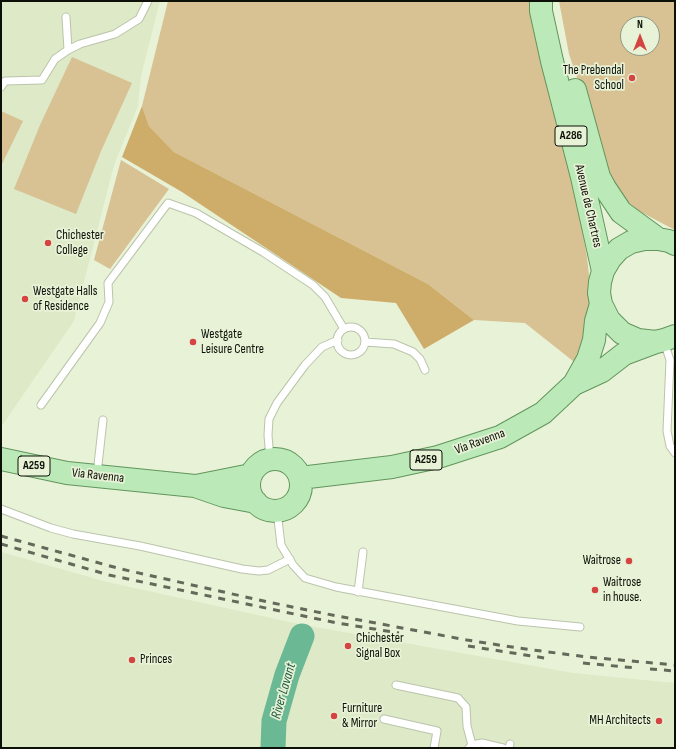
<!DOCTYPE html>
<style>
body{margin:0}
#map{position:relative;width:676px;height:749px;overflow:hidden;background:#e8f2d7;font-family:"Sofia Sans Condensed",sans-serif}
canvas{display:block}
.frame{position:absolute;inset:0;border:2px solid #0d1007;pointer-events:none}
.north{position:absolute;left:620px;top:16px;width:40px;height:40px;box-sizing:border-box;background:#e8f2d7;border:1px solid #909884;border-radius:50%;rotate:0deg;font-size:11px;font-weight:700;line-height:16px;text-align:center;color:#0d1007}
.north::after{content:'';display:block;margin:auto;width:14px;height:18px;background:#d44542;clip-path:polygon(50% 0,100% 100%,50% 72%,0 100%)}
</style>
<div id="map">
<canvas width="676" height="749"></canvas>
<div class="frame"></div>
<div class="north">N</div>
</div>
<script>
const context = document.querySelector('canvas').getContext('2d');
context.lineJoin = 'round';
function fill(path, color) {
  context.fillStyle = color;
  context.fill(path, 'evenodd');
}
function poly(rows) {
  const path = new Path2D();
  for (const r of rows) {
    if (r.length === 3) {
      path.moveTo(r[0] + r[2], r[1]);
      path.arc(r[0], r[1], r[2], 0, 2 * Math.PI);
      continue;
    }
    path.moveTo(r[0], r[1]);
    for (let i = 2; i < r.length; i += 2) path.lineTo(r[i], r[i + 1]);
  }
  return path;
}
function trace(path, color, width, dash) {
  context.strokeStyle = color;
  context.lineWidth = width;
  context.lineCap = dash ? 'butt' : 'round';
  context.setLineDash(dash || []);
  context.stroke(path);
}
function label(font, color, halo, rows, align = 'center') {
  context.font = font + ' "Sofia Sans Condensed",sans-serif';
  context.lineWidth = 3.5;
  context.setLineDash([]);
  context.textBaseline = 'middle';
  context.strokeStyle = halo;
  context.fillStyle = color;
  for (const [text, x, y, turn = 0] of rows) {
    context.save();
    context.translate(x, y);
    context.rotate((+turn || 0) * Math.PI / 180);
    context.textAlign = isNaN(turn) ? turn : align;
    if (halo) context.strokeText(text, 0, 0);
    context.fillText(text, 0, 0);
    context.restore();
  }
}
fill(poly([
 [1,1,160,1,141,76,138,106,114,165,74,321,1,427],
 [1,552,107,582,299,624,573,673,675,683,675,748,1,748]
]), '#dde9c7');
fill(poly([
 [168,1,532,1,535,37,573,179,587,257,592,303,578,365,525,323,474,320,428,284,174,152,149,126,142,106],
 [559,1,675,1,675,230,639,211,621,196,610,177,569,54],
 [628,24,652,24,652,48,628,48],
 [72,57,132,83,101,151,76,214,14,189,40,125],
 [1,111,23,121,1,166],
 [121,160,169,189,110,269,94,260]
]), '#d8c193');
fill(poly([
 [142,106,149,126,174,152,428,284,474,320,424,349,396,303,341,298,182,192,122,157]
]), '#cead6a');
trace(poly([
 [273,748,274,721,287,675,302,636]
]), '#6bb894', 25);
const lane = poly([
 [66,17,68,50],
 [1,87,5,81,42,80,55,59,68,50,80,44,115,34,139,19,148,1],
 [351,341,14],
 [365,342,394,344,413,352,420,359,425,370],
 [664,342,670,360,667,431,670,446,675,453],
 [41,405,100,323,109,302,108,283,168,203,196,213,263,252,313,285,325,297,344,329],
 [270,459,268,435,269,419,277,403,305,365,322,347,338,340],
 [97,474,103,420],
 [1,509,51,528,73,534,140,546,242,569,259,571,268,570,290,559],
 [277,511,281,545,293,565,305,578,336,587,518,621,580,627],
 [358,592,363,552],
 [396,685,458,698,466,707,467,726,472,745],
 [384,719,437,731,434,748],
 [469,748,472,745,482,743,503,748],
 [509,748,510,744]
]);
const primary = poly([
 [541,1,541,11,552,61,582,177,603,271],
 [575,90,599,177,605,188,621,212,658,239],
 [675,244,669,241,658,239,644,239,631,242,619,249,610,259,603,271,600,282,599,293,601,304,609,320,622,333,638,340,656,342,664,340,675,336],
 [574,384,588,359,594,340,596,321,601,304],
 [1,459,67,473,195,486,224,496,256,502],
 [275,485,26],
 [300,478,392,467,438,457,500,437,543,413,574,384,602,371,624,354,656,342],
 [196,486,251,475]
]);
trace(lane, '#bbc4ab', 9);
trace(primary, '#61955c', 24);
trace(lane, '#fff', 7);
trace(primary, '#bbeab8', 22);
trace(poly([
 [1,536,121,569,268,602,327,614,467,640,518,648,587,657,675,665],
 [1,544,109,575,337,623,399,633],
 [468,646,551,659],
 [583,663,636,668],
 [650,669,675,671]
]), '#646959', 3, [7, 7]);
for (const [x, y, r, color] of [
 [632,78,4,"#d44542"],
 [48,243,4,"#d44542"],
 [25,299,4,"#d44542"],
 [193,342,4,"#d44542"],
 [629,561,4,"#d44542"],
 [595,590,4,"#d44542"],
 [348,646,4,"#d44542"],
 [132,660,4,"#d44542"],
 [334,716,4,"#d44542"],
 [659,721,4,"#d44542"]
]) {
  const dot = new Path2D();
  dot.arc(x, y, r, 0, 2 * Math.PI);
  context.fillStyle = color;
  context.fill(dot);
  trace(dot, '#e8f2d7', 1.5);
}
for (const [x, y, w] of [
 [571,136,32],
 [426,460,32],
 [34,466,32]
]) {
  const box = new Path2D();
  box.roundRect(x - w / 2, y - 10, w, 20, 3);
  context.fillStyle = '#e8f2d7';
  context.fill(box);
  trace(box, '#0d1007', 1);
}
label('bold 12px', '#0d1007', null, [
 ["A286",571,136],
 ["A259",426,460],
 ["A259",34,466]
]);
label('13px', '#0d1007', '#e8f2d7', [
 ["The Prebendal",624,71,"right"],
 ["School",624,86,"right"],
 ["Chichester",56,236],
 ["College",56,251],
 ["Westgate Halls",33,292],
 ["of Residence",33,307],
 ["Westgate",201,335],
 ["Leisure Centre",201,350],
 ["Waitrose",621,561,"right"],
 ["Waitrose",603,583],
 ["in house.",603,598],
 ["Chichester",356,639],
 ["Signal Box",356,654],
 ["Princes",140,660],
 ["Furniture",342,709],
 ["& Mirror",342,724],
 ["MH Architects",651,721,"right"]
], 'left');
label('13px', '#0d1007', '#e8f2d7', [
 ["Avenue de Chartres",588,206,77],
 ["Via Ravenna",480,442,-20],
 ["Via Ravenna",98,476,6]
]);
label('italic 14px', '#1e5941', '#e8f2d7', [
 ["River Lavant",284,691,-74]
]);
</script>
